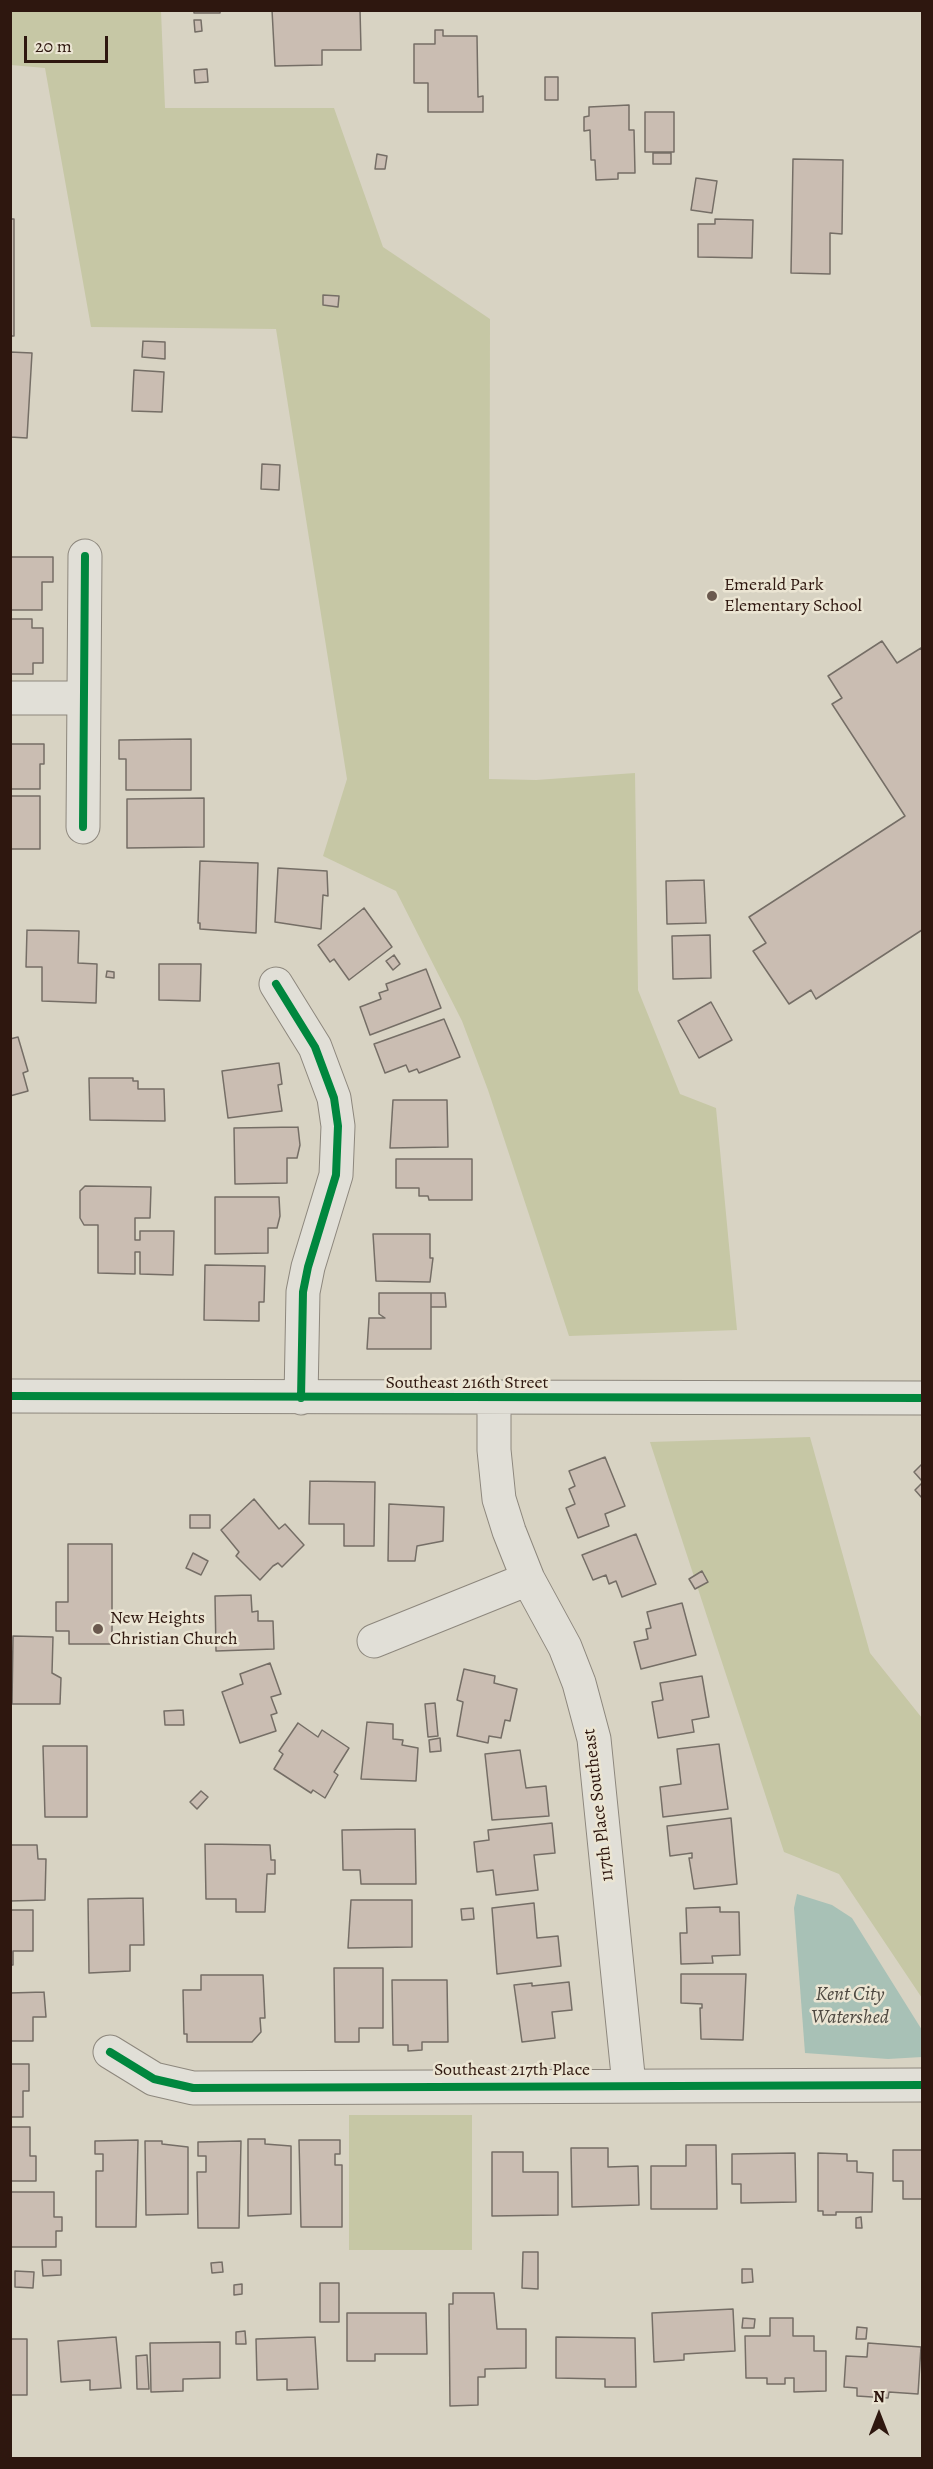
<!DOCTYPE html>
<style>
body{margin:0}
#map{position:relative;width:933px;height:2469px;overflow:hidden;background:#d8d3c3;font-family:Alegreya,serif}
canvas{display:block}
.frame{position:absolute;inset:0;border:12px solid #2e170f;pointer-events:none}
.north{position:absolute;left:849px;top:2385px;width:60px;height:60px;-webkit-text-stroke:4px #ebe5d3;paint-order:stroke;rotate:0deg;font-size:16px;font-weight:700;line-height:24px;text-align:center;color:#2e170f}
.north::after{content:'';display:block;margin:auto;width:21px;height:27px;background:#2e170f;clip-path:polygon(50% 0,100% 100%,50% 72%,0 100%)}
.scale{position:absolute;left:24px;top:36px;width:84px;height:27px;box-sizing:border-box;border:3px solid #2e170f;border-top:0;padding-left:8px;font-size:18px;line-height:21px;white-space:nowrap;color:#2e170f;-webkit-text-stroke:4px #ebe5d3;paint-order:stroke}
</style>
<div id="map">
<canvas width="933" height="2469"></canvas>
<div class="frame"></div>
<div class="north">N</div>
<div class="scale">20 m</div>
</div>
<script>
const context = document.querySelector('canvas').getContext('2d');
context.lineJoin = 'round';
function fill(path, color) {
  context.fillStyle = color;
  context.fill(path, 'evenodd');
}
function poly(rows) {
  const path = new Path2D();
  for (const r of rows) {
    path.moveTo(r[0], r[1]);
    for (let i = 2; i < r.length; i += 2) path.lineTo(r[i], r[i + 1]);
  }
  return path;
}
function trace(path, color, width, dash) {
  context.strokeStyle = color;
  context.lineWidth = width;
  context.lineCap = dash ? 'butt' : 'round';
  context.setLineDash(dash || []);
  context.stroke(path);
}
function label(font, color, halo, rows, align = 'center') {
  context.font = font + ' Alegreya,serif';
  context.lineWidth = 5;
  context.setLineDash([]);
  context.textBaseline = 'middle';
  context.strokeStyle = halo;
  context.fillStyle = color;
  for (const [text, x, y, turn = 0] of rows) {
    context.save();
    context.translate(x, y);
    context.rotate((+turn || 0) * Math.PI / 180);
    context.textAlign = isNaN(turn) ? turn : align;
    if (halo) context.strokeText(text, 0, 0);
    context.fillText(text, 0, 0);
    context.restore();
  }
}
fill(poly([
 [10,11,161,11,165,108,334,108,383,247,490,319,489,779,536,780,635,773,638,990,680,1094,716,1108,737,1330,569,1336,488,1090,462,1021,396,891,323,856,347,779,276,329,91,327,45,68,11,65],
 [810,1437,870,1653,922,1718,922,1998,839,1874,784,1852,650,1442],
 [349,2115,472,2115,472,2250,349,2250]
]), '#c6c7a5');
fill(poly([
 [797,1894,832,1905,852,1918,922,2030,922,2057,888,2059,805,2053,794,1908]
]), '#a8c1b6');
const building = poly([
 [194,10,220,10,220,13,194,13,194,10],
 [272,10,360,10,361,50,322,50,322,65,275,66,272,10],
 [194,20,201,20,202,31,195,32,194,20],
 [435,30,443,30,443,36,477,36,478,97,483,96,483,112,428,112,428,83,414,83,414,44,435,44,435,30],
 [207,69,208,82,195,83,194,70,207,69],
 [545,77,558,77,558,100,545,100,545,77],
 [629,105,629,130,634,130,635,173,618,173,618,179,596,180,595,160,591,160,590,130,584,131,584,117,589,116,589,107,629,105],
 [645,112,674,112,674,152,645,152,645,112],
 [653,153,671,153,671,164,653,164,653,153],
 [377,154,387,156,385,169,375,169,377,154],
 [793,159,843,160,842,234,830,233,830,274,791,273,793,159],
 [696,178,717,181,712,213,691,210,696,178],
 [10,219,14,219,14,336,10,336,10,219],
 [715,219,753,220,752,258,698,257,698,224,715,224,715,219],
 [323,295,339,296,338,307,323,305,323,295],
 [143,341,165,342,165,359,142,357,143,341],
 [10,352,32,353,27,438,10,437,10,352],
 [134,370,164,372,162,412,132,411,134,370],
 [262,464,280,465,279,490,261,489,262,464],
 [10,557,53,557,53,582,42,582,42,610,10,610,10,557],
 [10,619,32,619,32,628,43,628,43,663,33,663,33,674,10,674,10,619],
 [882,641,897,663,921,648,922,651,922,930,816,999,811,990,789,1004,753,951,766,943,749,917,905,816,832,704,842,698,828,676,882,641],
 [191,739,191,790,126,790,126,759,119,759,119,740,191,739],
 [10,744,44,744,44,764,40,764,40,789,10,789,10,744],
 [10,796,40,796,40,849,10,849,10,796],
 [204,798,204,847,127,848,127,799,204,798],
 [200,861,258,863,256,933,200,929,200,923,198,923,200,861],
 [278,868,327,871,328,896,323,895,321,929,275,922,278,868],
 [704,880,706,923,667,924,666,881,704,880],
 [364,908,392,947,349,980,334,959,330,962,318,945,364,908],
 [27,930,79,931,78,963,97,964,96,1003,42,1001,42,967,26,967,27,930],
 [710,935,711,978,673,979,672,936,710,935],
 [394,955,400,964,393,970,386,961,394,955],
 [159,964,201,964,200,1001,159,1000,159,964],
 [426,969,441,1008,370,1035,360,1007,381,999,379,993,388,990,386,984,426,969],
 [107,971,114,972,114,978,106,977,107,971],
 [711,1002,732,1040,699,1058,678,1021,711,1002],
 [444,1019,460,1057,419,1073,417,1069,409,1072,406,1065,385,1073,374,1044,444,1019],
 [18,1037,28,1071,23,1073,28,1091,10,1096,10,1039,18,1037],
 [279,1063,282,1084,278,1085,282,1111,228,1118,222,1071,279,1063],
 [89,1078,133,1078,133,1081,138,1081,138,1089,164,1089,165,1121,90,1120,89,1078],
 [393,1100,447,1100,448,1147,390,1148,393,1100],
 [298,1127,300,1145,297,1158,287,1158,287,1183,235,1184,234,1128,298,1127],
 [396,1159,472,1159,472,1200,429,1200,428,1196,419,1196,419,1188,396,1188,396,1159],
 [85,1186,151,1187,150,1218,135,1218,135,1240,140,1240,140,1231,174,1231,173,1275,140,1274,140,1252,135,1252,135,1274,98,1273,98,1225,84,1225,80,1218,80,1191,85,1186],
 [215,1197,279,1197,280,1216,277,1228,268,1228,268,1253,215,1254,215,1197],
 [373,1234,430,1234,430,1258,433,1258,430,1282,376,1281,373,1234],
 [205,1265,265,1266,264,1302,259,1302,259,1321,204,1320,205,1265],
 [379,1293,431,1293,431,1349,367,1349,369,1318,385,1318,379,1314,379,1293],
 [431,1293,445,1293,446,1307,431,1307,431,1293],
 [605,1457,625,1506,605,1514,609,1526,578,1538,566,1508,575,1504,569,1489,575,1486,569,1471,605,1457],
 [922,1464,922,1481,914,1472,922,1464],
 [310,1481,375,1482,374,1546,344,1546,344,1524,309,1524,310,1481],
 [922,1483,922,1498,915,1490,922,1483],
 [254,1499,279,1529,285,1524,304,1545,282,1567,278,1563,273,1566,260,1580,236,1556,239,1552,221,1530,254,1499],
 [389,1504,444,1507,443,1541,417,1546,415,1561,388,1561,389,1504],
 [190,1515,210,1515,210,1528,190,1528,190,1515],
 [636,1534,656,1584,622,1597,616,1581,609,1584,606,1575,593,1580,582,1555,636,1534],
 [68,1544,112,1544,112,1644,69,1644,69,1631,56,1631,56,1602,68,1602,68,1544],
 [193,1553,208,1561,201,1575,186,1568,193,1553],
 [702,1571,708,1582,695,1589,689,1579,702,1571],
 [251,1595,252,1612,258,1611,258,1621,273,1621,274,1649,216,1651,215,1596,251,1595],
 [682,1603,696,1655,641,1669,634,1642,648,1639,646,1629,651,1628,647,1612,682,1603],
 [13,1636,53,1637,52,1673,61,1678,60,1704,12,1704,13,1636],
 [270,1663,281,1694,271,1697,277,1713,271,1715,276,1731,240,1743,222,1692,243,1684,240,1674,270,1663],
 [464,1669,495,1676,494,1683,517,1689,510,1721,505,1720,501,1738,489,1736,488,1743,457,1736,463,1702,457,1700,464,1669],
 [702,1676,709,1717,692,1720,694,1732,658,1738,652,1702,663,1700,660,1683,702,1676],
 [435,1703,438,1736,428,1737,425,1704,435,1703],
 [183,1710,184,1725,165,1725,164,1711,183,1710],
 [367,1722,393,1724,393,1739,403,1740,402,1745,418,1748,416,1781,361,1779,367,1722],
 [298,1723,318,1737,322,1730,349,1748,334,1772,338,1775,325,1798,313,1790,311,1793,274,1769,283,1754,279,1751,298,1723],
 [440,1738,441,1751,430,1752,429,1740,440,1738],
 [719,1744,728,1809,663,1817,660,1787,681,1784,677,1749,719,1744],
 [43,1746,87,1746,87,1817,45,1817,43,1746],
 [520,1750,526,1788,546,1786,549,1816,492,1820,485,1754,520,1750],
 [201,1791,208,1797,197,1809,190,1802,201,1791],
 [731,1818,737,1884,694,1889,689,1858,692,1858,692,1853,670,1856,667,1826,731,1818],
 [552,1823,555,1853,534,1855,538,1890,496,1895,493,1870,477,1872,474,1842,489,1840,488,1830,552,1823],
 [415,1829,416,1884,361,1884,360,1870,343,1870,342,1830,415,1829],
 [205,1844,270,1845,271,1860,275,1860,275,1874,267,1874,265,1912,236,1912,236,1899,206,1899,205,1844],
 [10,1845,37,1845,38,1859,46,1859,45,1900,10,1901,10,1845],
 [143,1898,144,1945,130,1945,130,1971,89,1973,88,1899,143,1898],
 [351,1900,412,1900,412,1947,348,1948,351,1900],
 [534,1903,537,1938,558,1936,561,1966,497,1974,492,1908,534,1903],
 [720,1907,720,1912,739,1912,740,1955,712,1956,713,1963,681,1964,680,1933,687,1933,686,1908,720,1907],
 [473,1908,474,1919,462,1920,461,1909,473,1908],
 [10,1910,33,1910,33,1951,13,1951,13,1965,10,1965,10,1910],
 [334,1968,383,1968,383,2028,359,2028,359,2042,335,2042,334,1968],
 [681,1974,746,1974,743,2040,701,2039,700,2008,702,2008,702,2004,681,2003,681,1974],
 [201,1975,263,1975,265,2018,260,2018,261,2032,252,2042,187,2042,187,2034,184,2034,183,1990,201,1990,201,1975],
 [392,1980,447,1980,448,2042,422,2042,422,2050,408,2051,408,2045,393,2045,392,1980],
 [569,1982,572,2010,552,2012,555,2038,522,2042,514,1985,532,1983,532,1986,569,1982],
 [44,1992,46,2017,33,2017,33,2041,10,2041,10,1993,44,1992],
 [10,2064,29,2064,29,2091,23,2091,23,2117,10,2117,10,2064],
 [10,2127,30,2127,30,2156,36,2156,36,2181,10,2181,10,2127],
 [248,2139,265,2139,265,2144,291,2146,291,2214,248,2216,248,2139],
 [138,2140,136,2227,96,2227,96,2171,103,2171,103,2154,95,2154,95,2141,138,2140],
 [299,2140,340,2140,340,2154,335,2154,335,2165,342,2165,342,2227,301,2227,299,2140],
 [145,2141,162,2141,162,2144,188,2147,188,2214,146,2215,145,2141],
 [241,2141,239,2228,198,2228,197,2172,206,2172,206,2156,198,2156,198,2142,241,2141],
 [686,2145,716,2145,717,2209,651,2209,651,2166,686,2166,686,2145],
 [571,2148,608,2148,608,2167,638,2166,639,2205,572,2207,571,2148],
 [893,2150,922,2150,922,2199,903,2199,903,2181,893,2181,893,2150],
 [492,2152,523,2152,523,2172,558,2172,558,2215,492,2216,492,2152],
 [795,2153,796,2202,741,2203,741,2184,732,2184,732,2154,795,2153],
 [818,2153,847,2154,847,2161,857,2161,857,2172,873,2173,872,2212,836,2212,836,2215,823,2215,823,2211,818,2211,818,2153],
 [10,2192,54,2192,54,2217,62,2217,62,2231,56,2231,56,2247,10,2247,10,2192],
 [861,2217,862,2228,856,2228,856,2218,861,2217],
 [523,2252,538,2252,538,2289,522,2288,523,2252],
 [42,2260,61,2260,61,2275,43,2276,42,2260],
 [222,2262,223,2272,212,2273,211,2263,222,2262],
 [742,2269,752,2269,753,2282,742,2283,742,2269],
 [15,2271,34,2272,33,2288,15,2287,15,2271],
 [320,2283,339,2283,339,2322,320,2322,320,2283],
 [242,2284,242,2294,234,2295,234,2285,242,2284],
 [453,2293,494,2293,497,2329,526,2329,526,2368,485,2369,485,2377,478,2377,478,2405,450,2406,449,2304,453,2304,453,2293],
 [733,2309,735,2351,684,2354,684,2360,654,2362,652,2313,733,2309],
 [347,2313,426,2313,427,2354,375,2354,375,2361,347,2361,347,2313],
 [743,2318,755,2319,754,2328,742,2328,743,2318],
 [770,2318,793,2318,793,2336,814,2336,814,2351,826,2351,826,2391,794,2392,794,2378,785,2378,785,2384,767,2384,767,2378,746,2378,745,2336,770,2336,770,2318],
 [857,2327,867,2328,866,2339,856,2339,857,2327],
 [245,2331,246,2344,236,2344,236,2332,245,2331],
 [116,2337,121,2388,90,2390,90,2380,61,2382,58,2341,116,2337],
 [315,2337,318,2389,287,2390,287,2379,257,2380,256,2339,315,2337],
 [556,2337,635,2338,636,2387,605,2387,605,2379,556,2378,556,2337],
 [10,2339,27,2339,27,2395,10,2395,10,2339],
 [220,2342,220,2378,183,2379,183,2391,151,2392,150,2343,220,2342],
 [868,2343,921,2347,918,2394,889,2392,888,2398,857,2396,857,2388,844,2387,846,2356,867,2357,868,2343],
 [147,2355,149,2389,137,2389,136,2356,147,2355]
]);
fill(building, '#cabdb2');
trace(building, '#756e66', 1.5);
const minor = poly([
 [10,698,84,698],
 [83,827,85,556],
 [276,984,315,1047,334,1098,338,1126,336,1175,308,1267,303,1292,301,1398],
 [10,1396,922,1398],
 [494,1399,494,1450,499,1499,509,1531,528,1579,565,1647,579,1683,594,1739,629,2085],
 [374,1641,528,1579],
 [110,2052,154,2079,193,2088,922,2085]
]);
trace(minor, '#8d877d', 35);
trace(minor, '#e1dfd7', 33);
trace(poly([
 [83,827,85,556],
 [276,984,315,1047,334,1098,338,1126,336,1175,308,1267,303,1292,301,1398],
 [10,1396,922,1398],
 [110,2052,154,2079,193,2088,922,2085]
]), '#00873e', 8);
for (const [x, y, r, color] of [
 [712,596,6,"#6a594e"],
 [98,1629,6,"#6a594e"]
]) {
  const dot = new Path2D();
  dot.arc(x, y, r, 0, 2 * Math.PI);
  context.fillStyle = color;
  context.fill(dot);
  trace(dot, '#ebe5d3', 2);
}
label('18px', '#2e170f', '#ebe5d3', [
 ["Emerald Park",724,586],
 ["Elementary School",724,607],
 ["New Heights",110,1619],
 ["Christian Church",110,1640]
], 'left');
label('18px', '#2e170f', '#ebe5d3', [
 ["Southeast 216th Street",467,1384],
 ["117th Place Southeast",599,1805,-97],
 ["Southeast 217th Place",512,2071]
]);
label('italic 20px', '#4d4840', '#ebe5d3', [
 ["Kent City",850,1995],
 ["Watershed",850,2018]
]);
</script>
